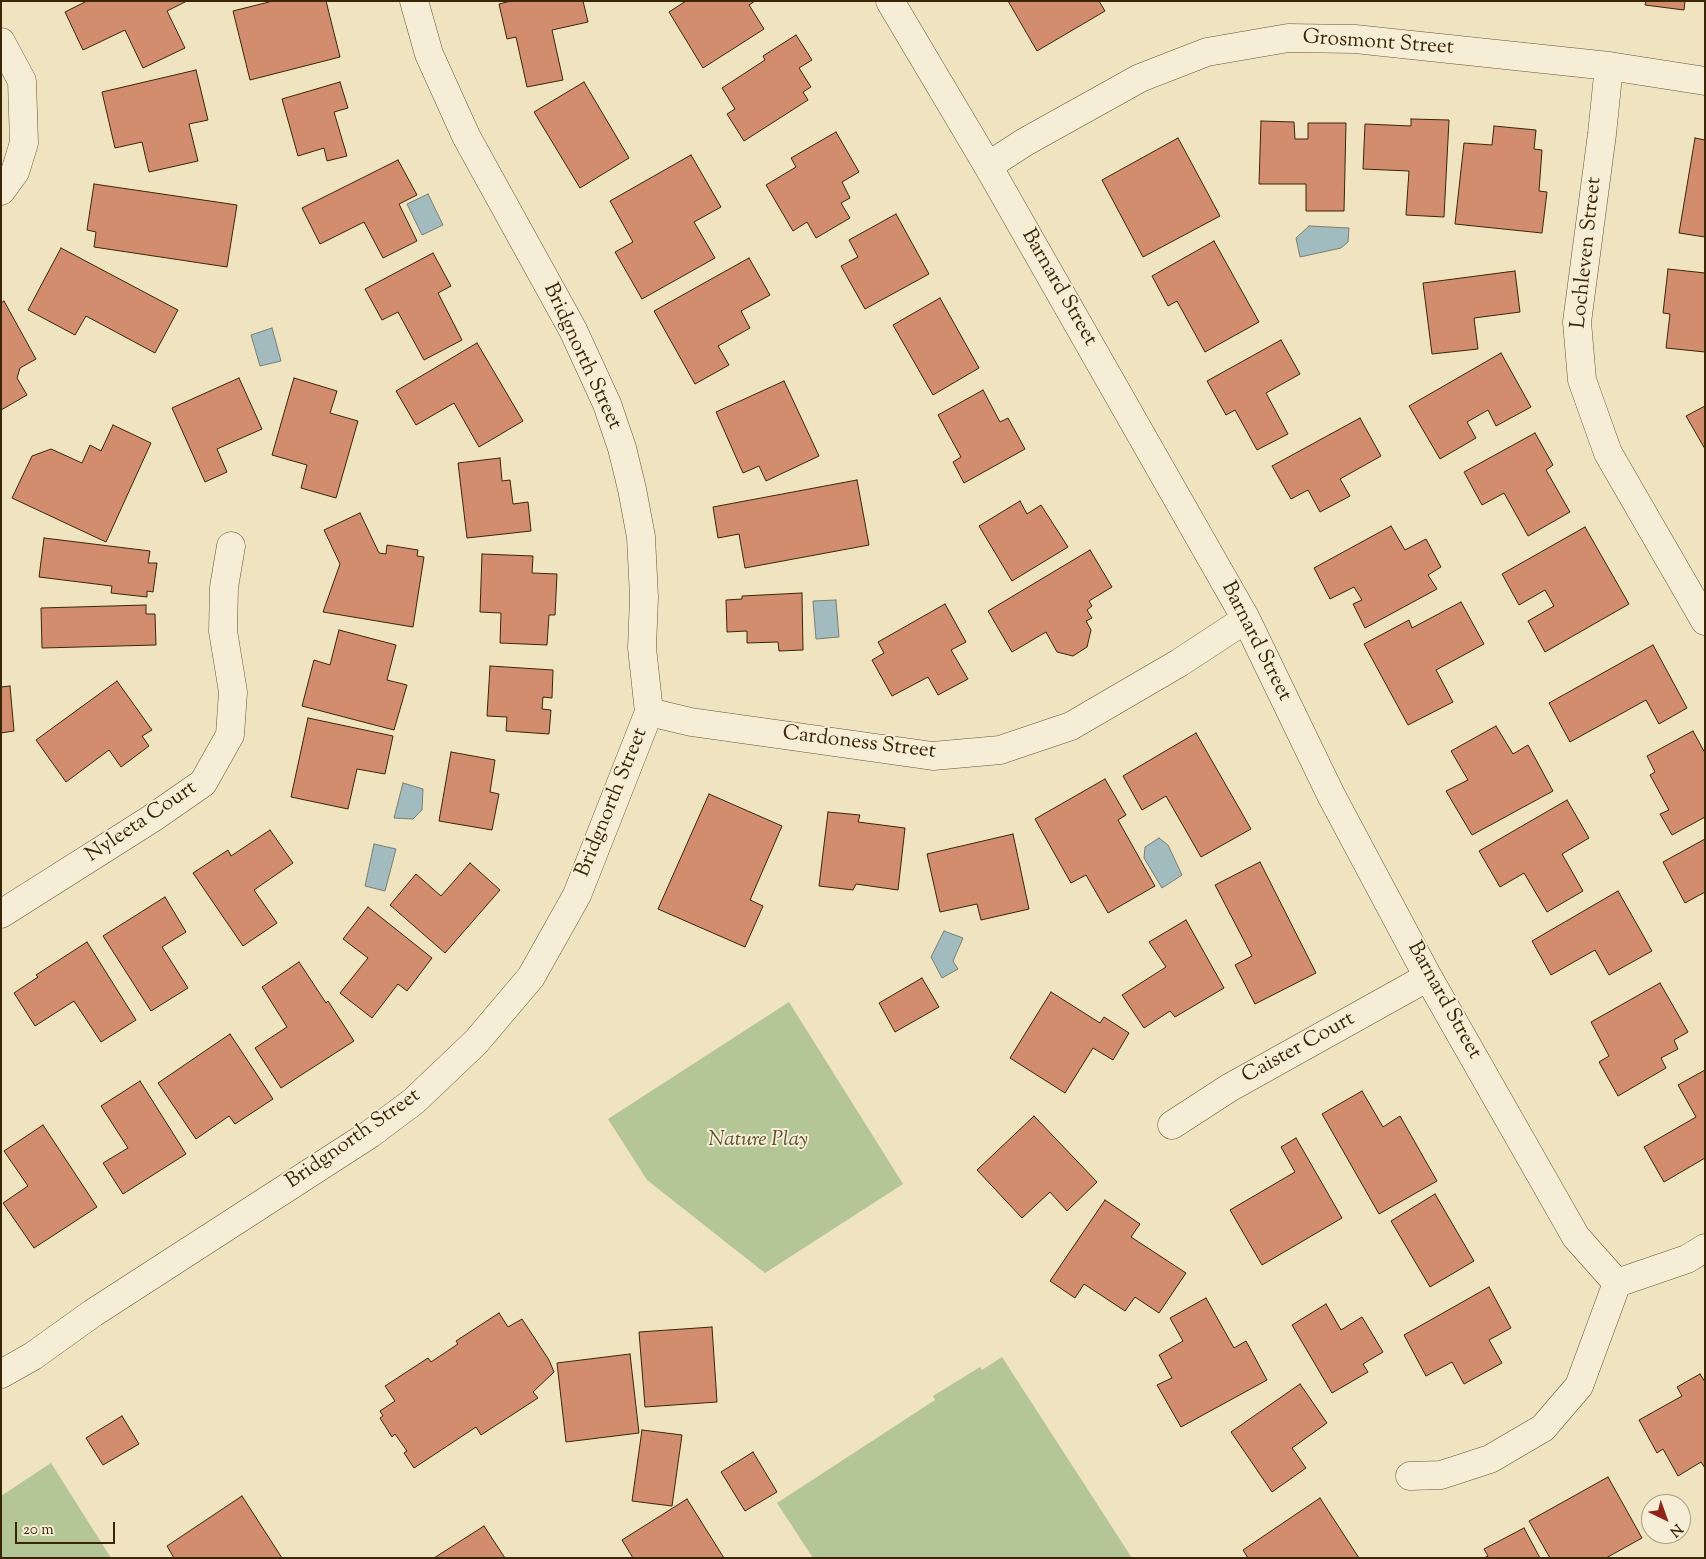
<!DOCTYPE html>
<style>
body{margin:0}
#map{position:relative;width:1706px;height:1559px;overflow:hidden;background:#f0e3bf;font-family:"Sorts Mill Goudy",serif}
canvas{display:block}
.frame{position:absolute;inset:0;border:2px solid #3a2605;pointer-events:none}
.north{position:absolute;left:1641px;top:1494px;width:50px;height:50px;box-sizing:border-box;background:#f5edd5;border:1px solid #aa9d82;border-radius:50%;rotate:138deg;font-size:14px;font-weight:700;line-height:20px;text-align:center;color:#3a2605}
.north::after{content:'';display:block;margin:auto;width:18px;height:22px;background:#8f2418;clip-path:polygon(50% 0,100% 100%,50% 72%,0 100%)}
.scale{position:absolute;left:15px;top:1522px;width:100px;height:22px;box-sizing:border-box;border:2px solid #3a2605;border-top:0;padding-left:6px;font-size:15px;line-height:18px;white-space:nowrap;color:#3a2605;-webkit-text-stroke:4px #f5edd5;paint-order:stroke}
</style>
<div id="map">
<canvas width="1706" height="1559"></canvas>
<div class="frame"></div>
<div class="north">N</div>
<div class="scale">20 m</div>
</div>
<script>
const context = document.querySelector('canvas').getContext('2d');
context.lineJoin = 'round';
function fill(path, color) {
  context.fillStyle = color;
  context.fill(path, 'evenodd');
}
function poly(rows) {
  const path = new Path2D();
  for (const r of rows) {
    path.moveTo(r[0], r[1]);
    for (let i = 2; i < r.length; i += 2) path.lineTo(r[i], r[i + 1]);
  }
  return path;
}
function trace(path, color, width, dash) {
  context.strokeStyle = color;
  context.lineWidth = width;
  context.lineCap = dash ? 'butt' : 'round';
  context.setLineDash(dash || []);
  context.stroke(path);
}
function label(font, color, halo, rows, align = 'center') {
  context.font = font + ' "Sorts Mill Goudy",serif';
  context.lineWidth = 4;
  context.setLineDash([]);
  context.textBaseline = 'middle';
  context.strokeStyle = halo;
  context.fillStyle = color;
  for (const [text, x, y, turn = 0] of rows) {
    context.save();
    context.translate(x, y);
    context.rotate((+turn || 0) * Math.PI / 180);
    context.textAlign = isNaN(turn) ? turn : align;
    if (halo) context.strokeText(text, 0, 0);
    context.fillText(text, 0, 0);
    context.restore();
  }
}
fill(poly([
 [789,1002,903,1184,765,1273,647,1180,608,1119],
 [1002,1357,1132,1558,813,1558,777,1503,935,1400,933,1396,980,1367,982,1370],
 [51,1463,111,1558,1,1558,1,1496]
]), '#b4c596');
const water = poly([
 [428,194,443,225,422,235,407,204,428,194],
 [1309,226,1349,228,1348,242,1341,248,1300,257,1296,238,1309,226],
 [272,328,281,361,260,366,251,335,272,328],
 [836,600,839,637,816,639,813,601,836,600],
 [403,783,423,789,422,810,413,819,394,818,403,783],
 [1159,838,1168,845,1182,875,1162,888,1144,858,1145,847,1159,838],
 [374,844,396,849,385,891,365,886,374,844],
 [944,931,963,938,953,961,958,969,942,978,931,957,944,931]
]);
fill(water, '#a1bbbe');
trace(water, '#787f74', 1);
const building = poly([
 [87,1,187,1,167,11,185,48,143,68,125,30,83,50,65,12,87,1],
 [273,1,326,1,340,57,250,80,233,11,273,1],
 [511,1,583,1,588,22,552,30,563,80,527,87,516,37,507,39,499,4,511,1],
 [686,1,755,1,749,5,764,29,703,68,669,12,686,1],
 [1008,1,1099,1,1105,11,1037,51,1008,1],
 [1646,1,1685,1,1684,10,1645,5,1646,1],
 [796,35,812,60,799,68,811,87,803,92,808,100,744,141,727,114,735,109,722,88,765,60,763,56,796,35],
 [196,70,208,120,189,124,198,161,149,172,142,142,115,148,102,92,196,70],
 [340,82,348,108,334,112,347,156,327,161,324,148,298,156,282,99,340,82],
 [584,82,629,158,580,188,534,112,584,82],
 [1411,119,1449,120,1444,217,1406,215,1409,171,1363,169,1365,124,1411,126,1411,119],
 [1261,121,1294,122,1295,139,1308,139,1308,123,1346,123,1344,211,1306,211,1306,184,1259,184,1261,121],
 [1494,126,1536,130,1534,149,1542,150,1539,191,1547,192,1542,233,1455,224,1464,143,1492,145,1494,126],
 [836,132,859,172,842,182,850,198,841,203,850,218,816,238,807,222,793,231,766,185,796,167,791,158,836,132],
 [1178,138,1220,216,1143,257,1102,180,1178,138],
 [1695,138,1705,140,1705,237,1679,233,1695,138],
 [691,155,721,207,694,222,715,258,642,299,615,252,633,242,610,201,691,155],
 [398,160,417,195,399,204,417,241,383,258,364,222,320,244,302,208,398,160],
 [94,184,237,205,227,267,94,247,96,232,87,230,94,184],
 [896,214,929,274,865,309,841,266,858,257,849,240,896,214],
 [1214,241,1259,322,1205,352,1177,301,1168,306,1152,276,1214,241],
 [61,248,178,310,155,353,86,316,75,335,28,310,61,248],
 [433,253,451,286,438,293,462,340,424,360,398,312,382,320,365,289,433,253],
 [749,258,770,295,741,311,750,328,718,346,729,365,695,384,654,311,749,258],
 [1668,269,1705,273,1705,352,1666,348,1670,314,1663,313,1668,269],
 [1515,271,1520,312,1474,318,1478,349,1432,354,1423,283,1515,271],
 [940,298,979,368,933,395,893,325,940,298],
 [4,301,36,359,20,368,17,378,27,395,1,410,1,303,4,301],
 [1281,340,1300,374,1266,393,1288,434,1257,450,1235,410,1226,415,1207,381,1281,340],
 [477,343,523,421,479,447,454,403,416,425,396,391,477,343],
 [1501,353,1531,407,1496,426,1488,410,1467,422,1476,438,1440,459,1409,406,1501,353],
 [239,378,262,429,217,449,227,472,205,482,172,408,239,378],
 [294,378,337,391,330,413,358,421,336,498,301,488,307,465,272,455,294,378],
 [784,381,819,456,766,481,759,466,743,473,716,412,784,381],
 [983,390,1000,422,1008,418,1025,449,964,483,953,462,961,457,938,415,983,390],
 [1705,406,1705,449,1686,416,1705,406],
 [1360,418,1381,456,1340,479,1350,496,1320,512,1308,490,1291,499,1272,466,1360,418],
 [113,425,151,443,106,542,12,498,32,456,51,449,82,463,90,445,101,451,113,425],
 [1535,433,1553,465,1546,470,1570,512,1528,536,1504,493,1482,505,1464,472,1535,433],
 [500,458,502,481,510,480,513,504,528,502,531,531,467,538,458,463,500,458],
 [857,480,869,545,745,568,739,534,718,538,713,507,857,480],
 [1020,501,1027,514,1041,505,1068,547,1012,581,979,526,1020,501],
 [360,513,379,553,386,554,387,545,418,550,417,556,424,557,413,627,323,612,340,564,324,530,360,513],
 [1391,526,1405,550,1426,539,1441,567,1428,575,1437,589,1365,628,1353,604,1362,600,1354,587,1330,599,1314,568,1391,526],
 [1585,527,1629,604,1545,652,1528,621,1554,606,1545,590,1519,605,1502,574,1585,527],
 [44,538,150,551,148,563,157,563,153,592,147,591,147,597,111,593,112,586,39,577,44,538],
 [1090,550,1112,587,1089,601,1092,606,1087,610,1092,618,1086,621,1091,630,1087,647,1073,656,1057,652,1046,632,1012,652,988,611,1090,550],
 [482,554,533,556,532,573,557,574,555,615,549,615,547,645,500,643,501,613,480,612,482,554],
 [802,593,803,650,779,651,778,642,747,643,747,631,727,632,726,600,742,599,742,596,802,593],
 [1461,602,1484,644,1436,670,1453,702,1408,725,1364,644,1409,620,1412,628,1461,602],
 [945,604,966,642,951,650,968,679,938,695,928,677,892,696,872,660,884,653,878,642,945,604],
 [146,605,146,614,155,614,156,645,42,648,41,608,146,605],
 [339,630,396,645,387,680,407,685,394,730,302,706,314,660,330,665,339,630],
 [1653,645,1687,708,1659,724,1646,700,1570,742,1549,703,1653,645],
 [490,666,553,670,552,698,543,697,542,709,551,710,549,734,506,731,507,717,487,716,490,666],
 [117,681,152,730,142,736,149,746,121,767,109,750,66,782,36,740,117,681],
 [10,686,14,731,1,733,1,687,10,686],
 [308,718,393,736,385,774,357,769,348,809,291,797,308,718],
 [1496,726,1513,754,1528,745,1553,791,1472,835,1446,791,1468,780,1451,751,1496,726],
 [1693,731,1705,753,1705,817,1672,835,1660,814,1669,810,1650,775,1655,772,1647,756,1693,731],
 [1196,733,1251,829,1201,857,1166,796,1142,810,1123,776,1196,733],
 [451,752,495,760,490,792,499,794,492,830,439,821,451,752],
 [1105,779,1126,815,1118,820,1155,886,1108,913,1086,875,1071,883,1035,819,1105,779],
 [709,794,782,826,750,900,763,906,745,947,658,909,709,794],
 [1567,800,1589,838,1562,854,1583,891,1547,912,1524,873,1500,887,1479,851,1567,800],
 [828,812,860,815,858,822,905,828,898,890,856,884,853,890,819,886,828,812],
 [270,830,293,863,254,890,277,923,243,946,193,873,228,850,231,856,270,830],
 [1013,834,1029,909,981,920,977,904,940,912,927,854,1013,834],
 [1705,839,1705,892,1685,903,1663,862,1705,839],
 [1260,862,1316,973,1255,1004,1235,965,1252,956,1215,885,1260,862],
 [470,863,500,890,445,953,390,905,416,874,441,896,470,863],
 [1618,891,1652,951,1609,975,1595,950,1551,975,1532,941,1618,891],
 [165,897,186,932,162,947,188,988,151,1011,103,936,165,897],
 [368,907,432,958,407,991,398,984,372,1018,340,993,368,958,343,939,368,907],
 [1186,920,1224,988,1175,1017,1170,1011,1144,1028,1122,995,1166,967,1149,942,1186,920],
 [87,942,136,1020,101,1042,74,1001,35,1026,14,993,38,977,36,975,87,942],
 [299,962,326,1003,328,1001,354,1041,281,1088,255,1048,287,1027,262,987,299,962],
 [922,978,939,1007,895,1032,879,1003,922,978],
 [1660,983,1688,1032,1674,1040,1678,1049,1661,1058,1666,1068,1618,1096,1599,1062,1609,1056,1591,1022,1660,983],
 [1051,992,1100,1023,1104,1017,1129,1033,1113,1060,1093,1048,1065,1093,1010,1058,1051,992],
 [230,1034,273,1099,235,1124,229,1116,196,1139,158,1083,230,1034],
 [1705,1070,1705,1158,1664,1182,1644,1147,1696,1117,1678,1085,1705,1070],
 [140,1081,186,1154,123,1194,103,1163,128,1148,101,1106,140,1081],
 [1362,1091,1383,1127,1400,1116,1437,1181,1379,1214,1322,1114,1362,1091],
 [1034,1116,1097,1182,1067,1211,1050,1192,1022,1218,977,1170,1034,1116],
 [43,1125,97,1207,34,1248,3,1203,28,1186,4,1151,43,1125],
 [1296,1138,1342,1218,1262,1265,1230,1210,1295,1172,1281,1147,1296,1138],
 [1435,1194,1474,1261,1430,1287,1391,1221,1435,1194],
 [1105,1200,1140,1224,1131,1237,1186,1273,1159,1313,1135,1297,1125,1311,1084,1284,1075,1298,1050,1281,1105,1200],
 [1489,1287,1511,1328,1489,1340,1502,1363,1464,1384,1452,1362,1426,1376,1404,1335,1489,1287],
 [1206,1298,1234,1348,1246,1341,1267,1380,1181,1427,1157,1385,1172,1378,1159,1355,1183,1341,1170,1318,1206,1298],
 [1326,1304,1341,1330,1362,1317,1383,1352,1363,1364,1368,1372,1332,1393,1292,1325,1326,1304],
 [499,1313,508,1327,522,1319,549,1360,554,1372,533,1392,538,1398,481,1435,476,1427,414,1468,404,1453,407,1451,395,1434,392,1437,380,1418,383,1416,380,1411,395,1401,385,1386,428,1358,431,1362,458,1344,456,1341,499,1313],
 [712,1327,717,1402,645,1407,639,1332,712,1327],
 [630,1354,639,1433,566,1442,557,1363,630,1354],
 [1700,1374,1705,1382,1705,1468,1701,1462,1678,1476,1663,1449,1657,1453,1639,1420,1682,1396,1677,1387,1700,1374],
 [1300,1384,1327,1423,1292,1448,1306,1468,1272,1492,1231,1432,1300,1384],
 [122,1416,139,1444,103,1465,86,1438,122,1416],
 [642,1430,682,1435,672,1506,632,1501,642,1430],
 [753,1452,777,1492,745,1511,721,1472,753,1452],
 [1608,1477,1642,1538,1606,1558,1550,1558,1529,1521,1608,1477],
 [242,1496,282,1558,174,1558,167,1546,242,1496],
 [1320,1498,1359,1558,1248,1558,1243,1550,1320,1498],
 [687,1499,724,1558,633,1558,622,1540,687,1499],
 [484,1526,505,1558,434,1558,484,1526],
 [1524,1528,1540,1558,1484,1558,1488,1556,1484,1549,1524,1528]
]);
fill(building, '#d28d6f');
trace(building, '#3a2605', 1);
const minor = poly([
 [890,1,988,166,1246,619,1331,795,1428,977,1576,1237,1617,1283],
 [1,42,22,81,24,143,15,172,1,191],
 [1609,66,1602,134,1577,322,1582,380,1608,453,1705,621],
 [988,166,1025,142,1140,78,1207,52,1288,38,1355,39,1609,66,1705,81],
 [649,712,691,722,933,756,1000,750,1071,726,1179,663,1246,619],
 [1,914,151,819,203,783,230,735,233,692,223,631,224,587,231,546],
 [1172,1125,1229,1088,1428,977],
 [1617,1283,1687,1259,1705,1248],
 [1410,1476,1441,1475,1490,1459,1543,1428,1579,1386,1617,1283]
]);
const tertiary = poly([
 [1,1374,33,1356,93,1313,370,1134,414,1101,476,1042,531,977,577,895,649,712,642,648,644,597,641,537,632,489,622,448,607,404,573,330,466,136,429,54,414,1]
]);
trace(minor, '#685534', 29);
trace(tertiary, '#685534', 29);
trace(minor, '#f5edd5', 28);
trace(tertiary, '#f5edd5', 28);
label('21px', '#3a2605', '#f5edd5', [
 ["Grosmont Street",1378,44,4],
 ["Lochleven Street",1588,253,-84],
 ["Barnard Street",1058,288,60],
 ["Bridgnorth Street",581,357,65],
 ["Barnard Street",1255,642,63],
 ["Cardoness Street",859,744,7],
 ["Bridgnorth Street",613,803,-68],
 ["Nyleeta Court",142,823,-34],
 ["Barnard Street",1443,1001,61],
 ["Caister Court",1299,1049,-29],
 ["Bridgnorth Street",354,1140,-35]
]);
label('italic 21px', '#584e29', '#f5edd5', [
 ["Nature Play",758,1141]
]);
</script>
